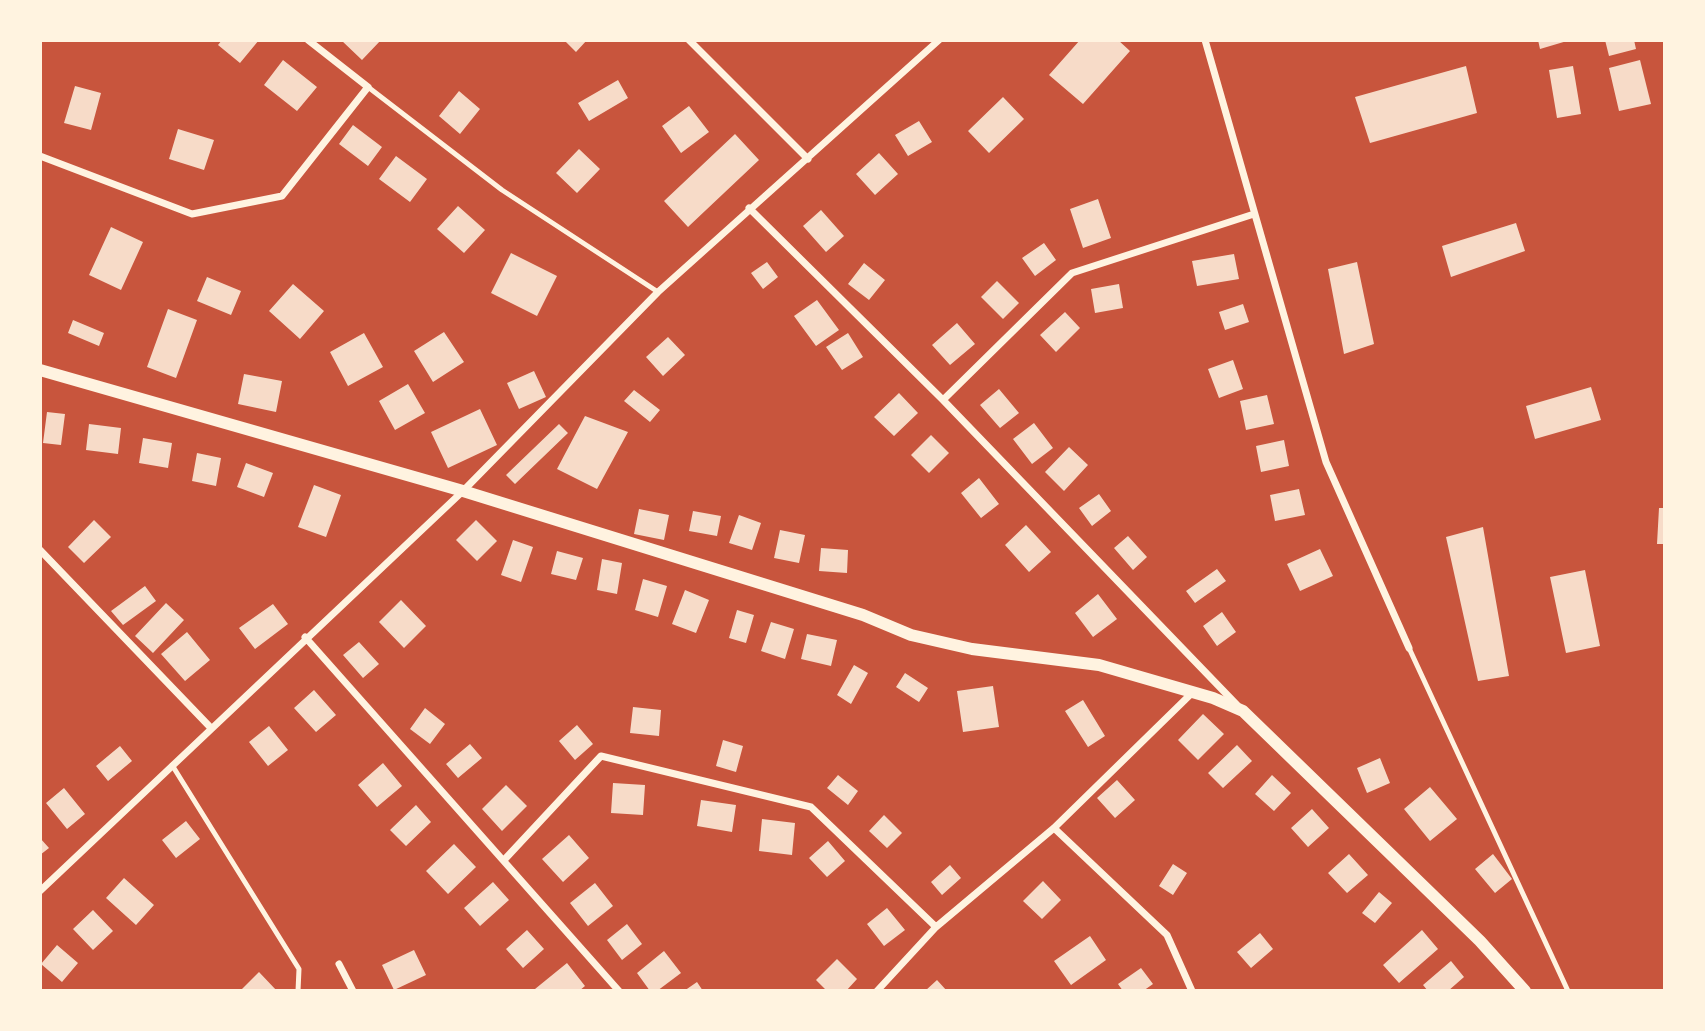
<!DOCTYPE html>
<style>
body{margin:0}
#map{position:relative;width:1705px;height:1031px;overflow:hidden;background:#c8553d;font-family:Bitter,serif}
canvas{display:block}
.frame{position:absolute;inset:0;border:42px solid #fff3e0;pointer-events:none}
</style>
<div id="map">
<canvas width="1705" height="1031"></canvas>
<div class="frame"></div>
</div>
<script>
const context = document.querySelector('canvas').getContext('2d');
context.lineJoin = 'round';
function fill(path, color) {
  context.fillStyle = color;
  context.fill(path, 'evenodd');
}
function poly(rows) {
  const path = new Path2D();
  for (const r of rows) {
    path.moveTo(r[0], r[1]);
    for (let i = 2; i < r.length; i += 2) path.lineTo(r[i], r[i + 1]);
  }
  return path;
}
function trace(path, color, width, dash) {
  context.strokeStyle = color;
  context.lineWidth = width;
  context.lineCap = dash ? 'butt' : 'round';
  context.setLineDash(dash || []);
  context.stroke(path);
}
fill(poly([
 [222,40,259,40,240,63,218,45],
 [341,40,381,40,362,60],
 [564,40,587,40,576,52],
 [1080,40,1118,40,1130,51,1083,104,1049,75],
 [1538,40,1567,40,1567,41,1540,49],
 [1605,40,1634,40,1636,49,1609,56],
 [283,60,317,87,297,111,264,85],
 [1640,60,1651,104,1619,111,1609,68],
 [1466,66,1477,113,1370,143,1355,97],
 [1573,66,1581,114,1557,118,1549,70],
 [618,80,628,98,589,121,578,103],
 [75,86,101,93,91,130,64,123],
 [459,91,480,109,460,134,439,116],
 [1003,97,1024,119,989,153,968,131],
 [689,106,709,132,681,153,662,126],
 [919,121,932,142,908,156,895,135],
 [353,125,382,147,368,166,339,144],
 [178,129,214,140,204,170,169,159],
 [735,134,759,160,688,227,664,201],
 [579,149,600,169,577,193,556,173],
 [879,153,898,174,875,195,856,174],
 [396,156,427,179,410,202,379,179],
 [1098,199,1111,238,1083,248,1070,209],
 [458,206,485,230,464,253,437,229],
 [821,210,844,236,826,252,803,226],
 [1516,223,1525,251,1451,277,1442,246],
 [111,227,143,242,121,290,89,275],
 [1044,243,1056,260,1035,276,1022,258],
 [511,253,557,276,537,316,491,293],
 [1234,254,1239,279,1197,286,1192,261],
 [767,262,778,277,763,289,751,273],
 [1357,262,1374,344,1344,354,1328,269],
 [864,263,885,280,869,300,848,284],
 [207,277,241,291,231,315,197,301],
 [997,281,1019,303,1003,319,981,297],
 [293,284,324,311,300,339,269,311],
 [1119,284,1123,308,1095,313,1091,289],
 [817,300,839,330,816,346,794,316],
 [1243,304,1249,322,1225,330,1219,312],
 [168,309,197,320,176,378,147,367],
 [1065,312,1080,328,1056,352,1040,335],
 [73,320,104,333,99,346,68,333],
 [957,323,975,344,950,365,932,345],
 [444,332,464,362,433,382,414,351],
 [364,333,383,367,348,386,330,352],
 [848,333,863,357,842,370,826,347],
 [668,337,685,355,663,376,646,357],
 [1233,360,1243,389,1219,398,1208,369],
 [534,371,546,397,519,409,507,383],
 [244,374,282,381,276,412,238,404],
 [408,384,425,413,395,430,379,401],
 [1591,387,1601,420,1535,439,1526,406],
 [999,389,1019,413,1000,428,980,405],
 [634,390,660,410,650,422,624,401],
 [899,393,918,413,894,436,874,417],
 [1267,395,1274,424,1246,430,1240,401],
 [480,409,497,445,448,468,431,432],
 [47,412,65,414,61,445,43,443],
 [585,416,628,432,597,489,557,469],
 [1034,423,1053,448,1032,464,1013,439],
 [89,424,121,428,118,454,86,450],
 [559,424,568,433,515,484,506,475],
 [931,435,949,453,929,473,911,455],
 [143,438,172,443,168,468,139,463],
 [1284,440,1289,466,1261,472,1256,446],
 [1069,447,1088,465,1064,491,1045,472],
 [197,453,221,458,216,486,192,481],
 [246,463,273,473,264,497,237,487],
 [979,478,999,504,981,518,961,493],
 [314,485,341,495,326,537,298,527],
 [1299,489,1305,515,1275,521,1270,495],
 [1099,494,1111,511,1092,526,1079,508],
 [1659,508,1665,508,1665,544,1657,544],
 [639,509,669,515,664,540,634,534],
 [693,511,721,516,717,536,689,531],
 [739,515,761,523,752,550,729,543],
 [94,520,111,537,84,563,68,547],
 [476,520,497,541,477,561,456,540],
 [1026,525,1051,552,1029,572,1005,545],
 [1483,527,1509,676,1478,681,1446,537],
 [780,530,805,535,799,563,774,558],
 [1128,536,1147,557,1133,570,1114,548],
 [513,540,533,547,521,582,501,575],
 [821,548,848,550,847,573,819,571],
 [1320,549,1333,576,1300,591,1287,564],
 [557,551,583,558,576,580,551,574],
 [602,559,622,563,617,594,597,590],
 [1217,569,1226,581,1195,603,1186,591],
 [1585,570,1600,646,1566,653,1550,577],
 [643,579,667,586,658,617,635,610],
 [145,586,156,601,123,625,111,611],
 [685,590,709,600,696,633,672,624],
 [1098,594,1117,619,1093,637,1075,613],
 [401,600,426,626,404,648,379,622],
 [166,603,184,620,153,653,135,636],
 [273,604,288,624,255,649,239,628],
 [737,610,754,615,746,643,729,638],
 [1222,612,1236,632,1217,646,1203,626],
 [771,622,794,629,785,659,761,651],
 [187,632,210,660,185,681,161,654],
 [807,634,837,640,831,666,801,659],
 [359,642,379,664,363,678,343,655],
 [854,665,868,673,851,704,837,695],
 [905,673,928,688,919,702,896,687],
 [993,686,999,727,963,732,957,691],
 [314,690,336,715,316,732,294,708],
 [1083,700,1105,736,1088,747,1065,711],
 [633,707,661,710,659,736,630,733],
 [425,708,445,724,430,744,410,729],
 [1203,714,1224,734,1198,760,1178,740],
 [577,725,593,744,575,760,559,741],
 [269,726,288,750,268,766,249,742],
 [723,740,743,746,736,772,716,766],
 [470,744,482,758,458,778,446,764],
 [1237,745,1252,761,1223,788,1208,773],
 [120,746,132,761,108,781,96,766],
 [1380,758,1390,783,1367,793,1357,768],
 [383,763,402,786,377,807,358,785],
 [838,775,858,791,848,805,827,788],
 [1272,775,1291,793,1274,811,1255,794],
 [1117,780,1135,800,1115,818,1097,798],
 [613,783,645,785,643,815,611,813],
 [506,785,527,806,502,831,482,809],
 [1430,787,1457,819,1430,841,1404,809],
 [64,788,85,814,67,829,46,803],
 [701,800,736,805,732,832,697,826],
 [416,805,431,822,406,846,390,830],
 [1312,809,1329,828,1308,847,1291,828],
 [884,815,902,833,887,848,869,831],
 [762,819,795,823,792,855,759,851],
 [186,821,200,839,176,858,162,840],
 [569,835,589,858,563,882,542,859],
 [40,838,49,848,40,855],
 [828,841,845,861,827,877,809,858],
 [454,844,476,867,448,894,426,871],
 [1349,854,1368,875,1347,893,1328,873],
 [1493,854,1512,879,1495,893,1475,869],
 [1173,864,1187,873,1173,895,1159,886],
 [950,865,961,878,942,895,931,882],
 [124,878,154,905,136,925,106,898],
 [1043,881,1061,900,1042,919,1023,901],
 [493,882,509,900,480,926,464,908],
 [595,883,613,906,588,926,570,903],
 [1379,892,1392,903,1375,923,1362,913],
 [887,908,905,930,884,946,867,924],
 [93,910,113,931,93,950,73,929],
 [627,924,642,944,622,960,607,940],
 [527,930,544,949,523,968,506,949],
 [1422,930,1438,949,1399,983,1383,965],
 [1260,933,1273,949,1251,968,1237,952],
 [1090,936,1106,960,1071,985,1054,961],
 [57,945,78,963,62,982,41,964],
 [414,950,426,975,394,990,382,965],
 [664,951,681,973,657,991,650,991,637,973],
 [837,959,857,979,846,991,827,991,816,980],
 [1451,961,1464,977,1448,991,1428,991,1423,985],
 [567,963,585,986,579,991,537,991,535,989],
 [1141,968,1153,984,1143,991,1123,991,1118,984],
 [259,972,277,991,240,991],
 [937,980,947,991,925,991],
 [697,982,703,991,684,991]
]), '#f7dbc8');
trace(poly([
 [368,87,502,190,658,292],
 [1409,648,1568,991],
 [172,765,299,969,298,991]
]), '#fff3e0', 5);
trace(poly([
 [689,40,808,159],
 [1205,40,1326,462,1409,648],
 [40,156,192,214,282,196,368,87,308,40],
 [749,208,943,400,1237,705],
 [943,400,1072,273,1254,214],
 [40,550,211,728],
 [305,637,619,991],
 [1054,828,1167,935,1192,991],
 [505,859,601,756,811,807,936,927],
 [40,891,463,491,658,292,939,40],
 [339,964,353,991],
 [877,991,936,927,1054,828,1194,691]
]), '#fff3e0', 7);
trace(poly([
 [40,370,463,491,863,615,911,635,972,649,1099,665,1213,698,1243,711,1480,941,1525,991]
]), '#fff3e0', 12);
</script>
